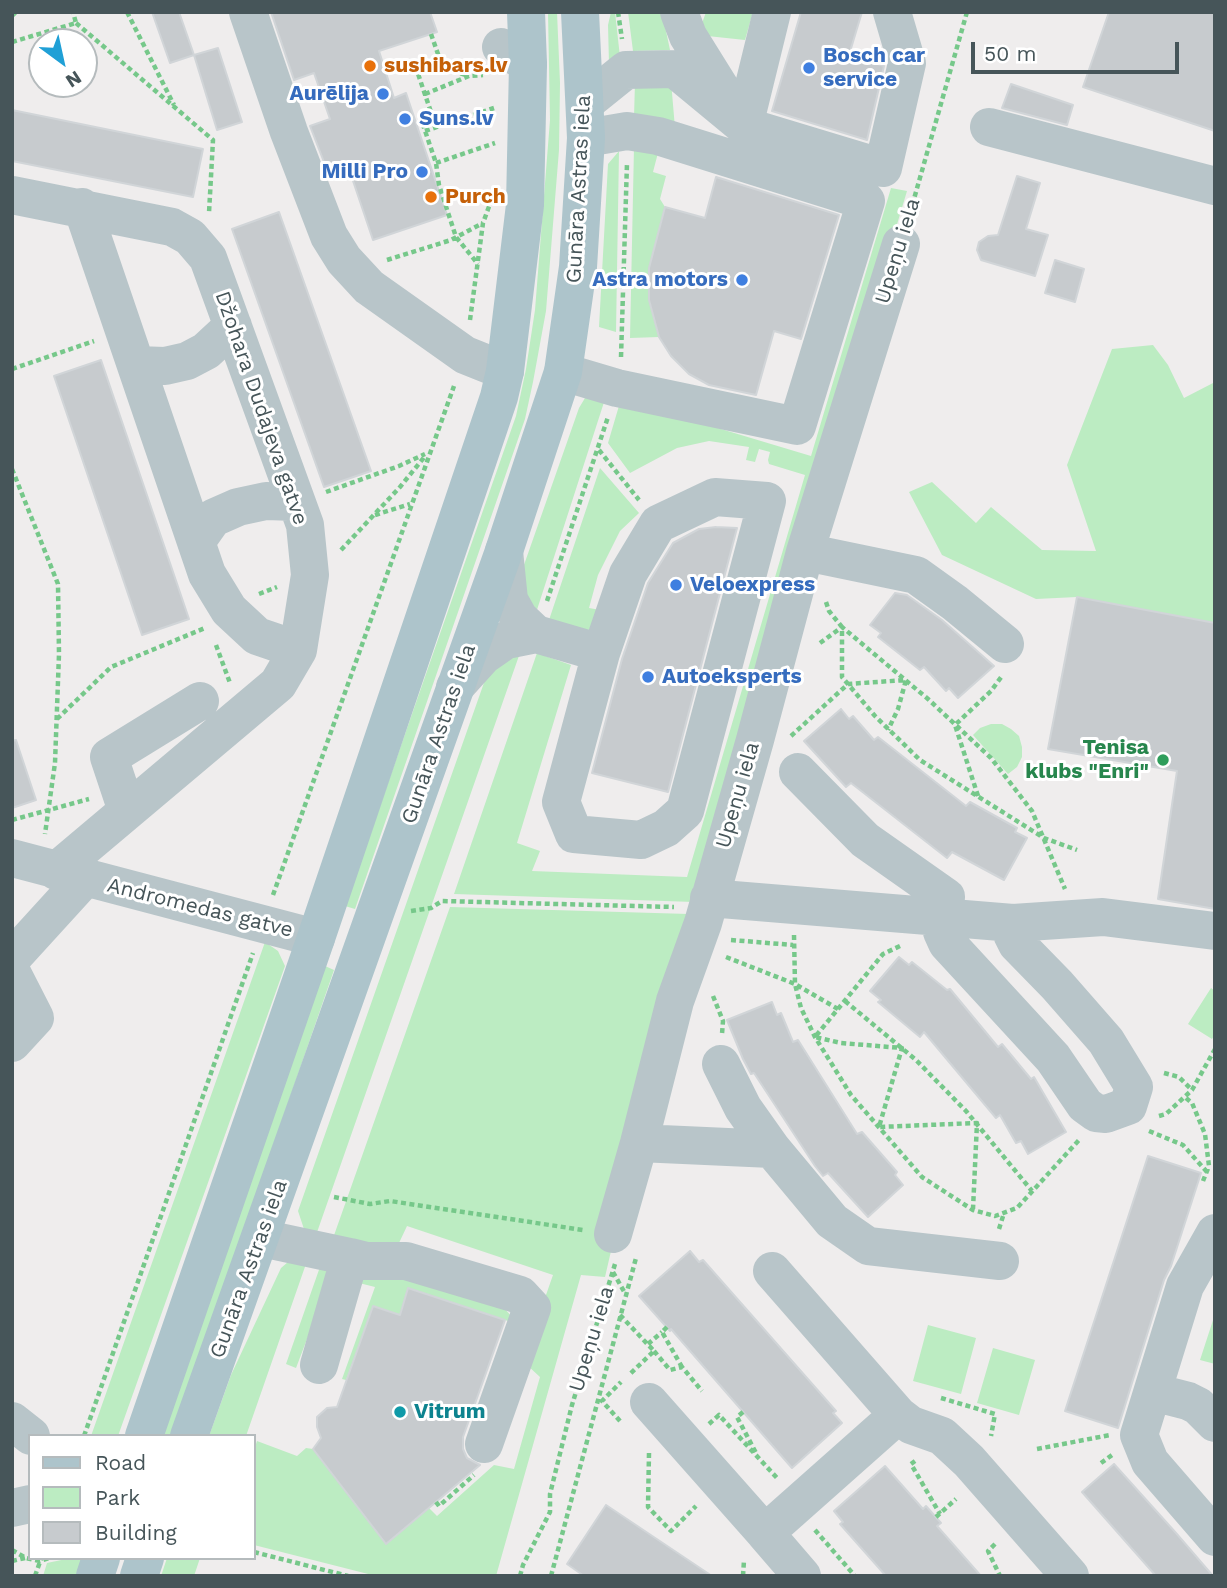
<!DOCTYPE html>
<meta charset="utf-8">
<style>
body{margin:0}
#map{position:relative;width:1227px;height:1588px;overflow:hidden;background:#efeded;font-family:"Work Sans",sans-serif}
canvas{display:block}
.frame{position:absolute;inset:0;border:14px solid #465559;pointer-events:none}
.legend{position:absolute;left:28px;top:1434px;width:228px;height:126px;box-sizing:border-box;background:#fff;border:2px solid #b5bbbd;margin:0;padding:9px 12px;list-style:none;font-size:21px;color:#465559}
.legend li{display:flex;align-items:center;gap:14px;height:35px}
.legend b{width:35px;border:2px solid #b5bbbd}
.north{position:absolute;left:28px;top:28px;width:70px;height:70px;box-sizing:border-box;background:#fff;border:2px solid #b5bbbd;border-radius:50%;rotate:147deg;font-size:19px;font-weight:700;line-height:28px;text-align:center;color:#465559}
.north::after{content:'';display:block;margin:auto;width:24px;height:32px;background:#20a0d6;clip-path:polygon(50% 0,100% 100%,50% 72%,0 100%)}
.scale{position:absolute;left:971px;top:42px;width:208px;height:32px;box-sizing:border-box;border:4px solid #465559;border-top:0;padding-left:9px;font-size:21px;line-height:24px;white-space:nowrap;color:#465559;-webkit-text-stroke:5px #fff;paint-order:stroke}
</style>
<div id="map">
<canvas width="1227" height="1588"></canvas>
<div class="frame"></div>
<ul class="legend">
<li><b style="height:9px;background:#adc4cb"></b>Road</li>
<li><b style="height:19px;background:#bcecc2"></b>Park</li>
<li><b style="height:19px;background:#c7cbce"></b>Building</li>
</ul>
<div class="north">N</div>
<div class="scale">50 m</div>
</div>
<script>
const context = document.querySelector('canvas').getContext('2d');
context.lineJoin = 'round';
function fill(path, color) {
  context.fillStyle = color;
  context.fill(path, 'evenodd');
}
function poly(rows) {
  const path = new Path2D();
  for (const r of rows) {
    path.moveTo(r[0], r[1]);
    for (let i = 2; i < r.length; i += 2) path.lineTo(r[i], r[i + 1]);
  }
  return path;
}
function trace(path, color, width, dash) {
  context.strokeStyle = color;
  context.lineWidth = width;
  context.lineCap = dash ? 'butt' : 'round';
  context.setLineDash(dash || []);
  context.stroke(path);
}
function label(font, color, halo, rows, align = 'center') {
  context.font = font + ' "Work Sans",sans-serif';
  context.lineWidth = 6;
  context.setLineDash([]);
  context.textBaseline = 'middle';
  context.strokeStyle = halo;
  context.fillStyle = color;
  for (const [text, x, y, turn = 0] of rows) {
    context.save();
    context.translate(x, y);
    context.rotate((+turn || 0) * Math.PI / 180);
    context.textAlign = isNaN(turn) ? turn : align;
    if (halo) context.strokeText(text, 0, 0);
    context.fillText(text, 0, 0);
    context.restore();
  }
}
fill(poly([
 [548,12,557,12,560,83,559,150,546,311,533,382,525,419,355,909,345,906,516,416,526,369,535,310,550,120],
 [611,12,615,12,620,57,609,64,608,25],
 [628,12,662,12,670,50,633,51],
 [706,12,753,12,745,40,698,35],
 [671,81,675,128,634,117,635,82],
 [634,147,659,149,653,172,666,176,660,199,665,207,649,268,649,300,659,337,630,338],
 [619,151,616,332,599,327,608,164],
 [891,188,907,191,694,902,454,894,537,653,571,665,517,843,540,851,532,871,687,877,805,475,769,464,768,460,770,452,759,449,755,462,746,460,749,447,709,441,677,448,630,473,608,443,621,399,811,456],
 [1153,345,1168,365,1184,398,1215,382,1215,623,1077,597,1036,599,942,555,909,492,932,482,976,523,991,507,1042,550,1096,551,1067,465,1112,349],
 [606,396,535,616,518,582,579,408,585,398],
 [600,468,639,513,620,531,598,575,589,608,606,611,585,634,549,620],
 [521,650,315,1238,304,1229,298,1211,492,660],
 [991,724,1002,724,1011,729,1019,736,1022,747,1022,757,1017,767,1008,774,973,735,980,728],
 [450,907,689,914,605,1277,581,1275,496,1576,376,1576,254,1545,254,1450,257,1441,297,1456,306,1448,313,1449,386,1543,429,1508,437,1516,494,1465,514,1469,540,1377,527,1365,526,1352,553,1275,407,1226,399,1243,332,1241],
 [265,942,278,951,285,966,118,1436,91,1436],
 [325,966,334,970,173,1436,160,1436],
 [1211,988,1215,991,1215,1034,1212,1039,1188,1024],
 [307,1261,246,1436,209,1436,231,1375,281,1268,288,1262],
 [321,1264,331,1276,296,1368,286,1364],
 [364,1268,504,1308,512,1317,511,1322,409,1288,400,1315,373,1307,346,1380,342,1379,375,1287,359,1283],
 [1215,1314,1215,1364,1200,1360],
 [928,1325,976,1338,961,1394,913,1381],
 [993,1348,1035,1360,1019,1415,977,1403],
 [71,1558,84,1558,78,1576,43,1576,47,1563],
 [167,1558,200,1558,194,1576,161,1576]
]), '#bcecc2');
const building = poly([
 [152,12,179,12,194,55,170,63,152,12],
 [271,12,430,12,437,32,379,51,394,98,406,93,447,215,373,240,349,169,329,175,310,126,330,119,314,73,294,80,271,12],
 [801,12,862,12,849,55,884,66,867,140,772,111,801,12],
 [1109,12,1215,12,1215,131,1083,87,1109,12],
 [218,48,242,122,217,130,194,55,218,48],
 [1011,84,1073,105,1067,125,1002,108,1011,84],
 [12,110,203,149,193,197,12,161,12,110],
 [1017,176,1040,183,1026,229,1048,235,1035,276,981,260,977,250,979,242,988,236,998,235,1017,176],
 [716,177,839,215,801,339,774,331,756,395,709,385,689,374,671,356,659,337,649,300,649,268,665,207,705,218,716,177],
 [279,212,371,471,324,487,232,229,279,212],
 [1055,260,1084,269,1075,302,1045,293,1055,260],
 [101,360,189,619,142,635,54,376,101,360],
 [716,527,737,528,668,792,592,773,622,659,648,583,673,543,699,529,716,527],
 [895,593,907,595,942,620,994,666,958,698,949,688,946,691,924,667,920,670,878,637,881,633,870,625,895,593],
 [1077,597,1215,623,1215,909,1158,899,1177,771,1048,749,1077,597],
 [841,709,849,719,853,716,874,740,878,737,966,806,970,802,1017,828,1015,832,1027,838,1004,880,952,852,947,858,851,783,846,787,804,741,841,709],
 [16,740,36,800,12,808,12,741,16,740],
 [899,957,909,965,912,962,947,990,950,989,998,1047,1002,1044,1031,1079,1034,1077,1066,1132,1028,1154,1021,1141,1016,1143,1000,1115,996,1118,924,1032,920,1037,878,1002,881,1000,870,991,899,957],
 [772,1002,777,1015,781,1013,793,1042,798,1040,857,1134,862,1132,897,1172,895,1175,903,1185,868,1217,828,1173,823,1176,815,1166,754,1073,751,1074,743,1059,727,1020,772,1002],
 [1148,1156,1201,1173,1171,1266,1164,1280,1118,1428,1065,1411,1148,1156],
 [690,1251,699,1262,703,1260,836,1411,833,1413,842,1423,792,1468,671,1329,670,1331,639,1296,690,1251],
 [408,1288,505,1320,463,1437,463,1449,467,1458,480,1465,386,1544,313,1449,321,1438,317,1427,317,1417,327,1408,337,1407,373,1306,400,1315,408,1288],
 [1114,1464,1176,1533,1213,1576,1156,1576,1082,1492,1114,1464],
 [885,1466,923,1509,926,1506,941,1523,937,1526,981,1576,886,1576,840,1524,843,1522,834,1511,885,1466],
 [606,1505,712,1576,584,1576,567,1564,606,1505]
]);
fill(building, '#c7cbce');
trace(building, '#d1d5d8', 2);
trace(poly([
 [127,12,174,105],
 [618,12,622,39],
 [12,16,16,12],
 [76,23,213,140,209,213],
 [431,34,439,57,415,65,432,115,421,119,436,163,439,185,456,237,478,264],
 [12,42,76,23,73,12],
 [431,60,433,65,469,76],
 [425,94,469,76,483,75],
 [425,131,494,108],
 [436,163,495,143],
 [910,213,967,12],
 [387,260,451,240,483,223],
 [470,320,483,223,491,201],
 [621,357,627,163],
 [12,369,94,341],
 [599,450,639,500],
 [12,469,58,584,59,654,55,763,45,834],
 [326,492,399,466,425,454],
 [375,515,410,504],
 [341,550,400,487,426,455],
 [259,594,277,587],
 [547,601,608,417],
 [826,602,829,611,842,627,842,677,875,716,920,760,1044,838,1077,850],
 [820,643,842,627,928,699,991,758,1032,811,1065,889],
 [216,645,230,683],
 [57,719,111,667,205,628],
 [791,736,848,684,906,680,898,709,888,730],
 [978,796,955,725,991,691,1002,676],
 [12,820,89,799],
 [273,895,454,386],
 [411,911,431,908,442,901,674,907],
 [794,935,795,984,801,1008,815,1037,851,1095,922,1177,973,1210,995,1216,1017,1208,1079,1140],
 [731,940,793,945],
 [900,946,883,954,815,1037,841,1043,902,1048,879,1127,977,1123,973,1209],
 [726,957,795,984,838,1009],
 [713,996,723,1021,722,1034],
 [845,1001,916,1060,966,1111,1032,1191],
 [1164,1073,1179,1077,1192,1090],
 [1186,1098,1192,1103,1205,1134,1209,1166,1203,1181],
 [1159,1116,1166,1114,1192,1090,1215,1049],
 [1149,1131,1183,1145,1207,1172],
 [334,1197,370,1204,390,1201,583,1230],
 [999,1229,1004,1213],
 [613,1272,626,1295],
 [620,1315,654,1351,630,1374],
 [667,1327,662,1332,682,1367],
 [648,1344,662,1332],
 [654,1351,670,1370,682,1367,702,1391],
 [941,1398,995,1414,991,1436],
 [743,1412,737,1417,756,1453],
 [620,1421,602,1401,621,1382],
 [709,1424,719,1415,777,1478],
 [84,1436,253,953],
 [1037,1449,1110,1435],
 [649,1453,648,1507,671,1531,696,1506],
 [915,1461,911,1464,940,1514],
 [1101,1463,1112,1455],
 [436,1502,439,1506,474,1475],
 [936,1517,956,1499],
 [815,1530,855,1576],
 [995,1544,988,1551,1000,1576],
 [12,1550,26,1558,40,1561,49,1558],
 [254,1552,348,1576],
 [12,1561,25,1558],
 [35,1576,41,1559],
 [520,1576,523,1565,550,1512,550,1494,572,1405,615,1264],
 [551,1576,636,1258],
 [743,1576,744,1560]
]), '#76c88a', 4.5, [5, 3.5]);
trace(poly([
 [248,12,289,132,329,236,344,260,369,287,465,355,505,371],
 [679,12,688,36,726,97],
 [501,47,528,64],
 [585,103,626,70,675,69,744,126,883,168,907,63,892,12],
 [744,126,772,12],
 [989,127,1215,186],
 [12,195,172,227,190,237,208,258,305,525,310,575,298,650,278,684,56,871],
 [82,207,207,574,229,610,257,636,298,650],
 [136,365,165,366,187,361,206,351,233,326],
 [563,372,617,388,797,426,866,201,658,136,627,131,586,138],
 [196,542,213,518,238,507,266,501,296,502],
 [504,551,509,600,519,618,536,634,601,653,561,802,574,834,641,840,666,828,685,811,767,501,715,497,658,524,628,574,601,653],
 [805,552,916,575,955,603,1005,644],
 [455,687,483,656,506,640,536,634],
 [798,772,865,840,946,897,942,932,947,943,1053,1058,1085,1105,1096,1113,1106,1114,1128,1106,1134,1087,1106,1041,1057,985,1017,944,1012,934,1013,923],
 [127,811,109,757,200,701],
 [12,858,316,938],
 [709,898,1013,923,1103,917,1215,931],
 [12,958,84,879],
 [12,973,35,1018,12,1043],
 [721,1064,743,1108,772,1149,832,1221,868,1246,1000,1261],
 [639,1143,772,1149],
 [1215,1233,1185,1286,1139,1435,1150,1462,1215,1537],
 [613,1234,639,1143,675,1001,703,923,755,740,805,552,901,244],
 [261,1238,350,1257,319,1365],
 [350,1257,366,1261,406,1261,520,1295,532,1308,484,1444],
 [772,1271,898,1415,911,1425,942,1436,969,1461,1070,1576],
 [1153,1392,1188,1401,1198,1406,1215,1423],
 [649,1402,765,1533,898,1415],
 [12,1421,31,1436],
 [12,1508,30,1504],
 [765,1533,802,1576]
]), '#b8c5c9', 38);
trace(poly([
 [144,1436,316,938,499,397,505,371,525,205,528,64,526,12],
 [189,1436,504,551,563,372,578,267,586,138,580,12],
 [95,1576,101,1558],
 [139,1576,145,1558]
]), '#adc4cb', 38);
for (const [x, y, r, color] of [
 [370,66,7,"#e8710a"],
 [809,68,7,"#3f7fe0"],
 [383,94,7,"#3f7fe0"],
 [405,119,7,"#3f7fe0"],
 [422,172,7,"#3f7fe0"],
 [431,197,7,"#e8710a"],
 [742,280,7,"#3f7fe0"],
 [676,585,7,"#3f7fe0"],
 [648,677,7,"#3f7fe0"],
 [1163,760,7,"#2e9e5b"],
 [400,1412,7,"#0f9aa8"]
]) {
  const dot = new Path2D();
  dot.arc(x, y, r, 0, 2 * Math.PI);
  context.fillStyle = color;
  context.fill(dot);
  trace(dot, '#fff', 2.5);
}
label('bold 21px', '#366cbe', '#fff', [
 ["Bosch car",823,56],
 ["service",823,80],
 ["Aurēlija",369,94,"right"],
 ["Suns.lv",419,119],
 ["Milli Pro",408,172,"right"],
 ["Astra motors",728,280,"right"],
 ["Veloexpress",690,585],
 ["Autoeksperts",662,677]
], 'left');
label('bold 21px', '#c56008', '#fff', [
 ["sushibars.lv",384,66],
 ["Purch",445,197]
], 'left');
label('21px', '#465559', '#fff', [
 ["Gunāra Astras iela",579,189,-87],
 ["Upeņu iela",898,251,-73],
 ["Džohara Dudajeva gatve",261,408,71],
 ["Gunāra Astras iela",439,734,-71],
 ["Upeņu iela",738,795,-74],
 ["Andromedas gatve",200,908,14],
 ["Gunāra Astras iela",249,1269,-70],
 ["Upeņu iela",592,1339,-73]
]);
label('bold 21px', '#27864d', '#fff', [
 ["Tenisa",1149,748],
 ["klubs \"Enri\"",1149,772]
], 'right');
label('bold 21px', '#0d838f', '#fff', [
 ["Vitrum",414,1412]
], 'left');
</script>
